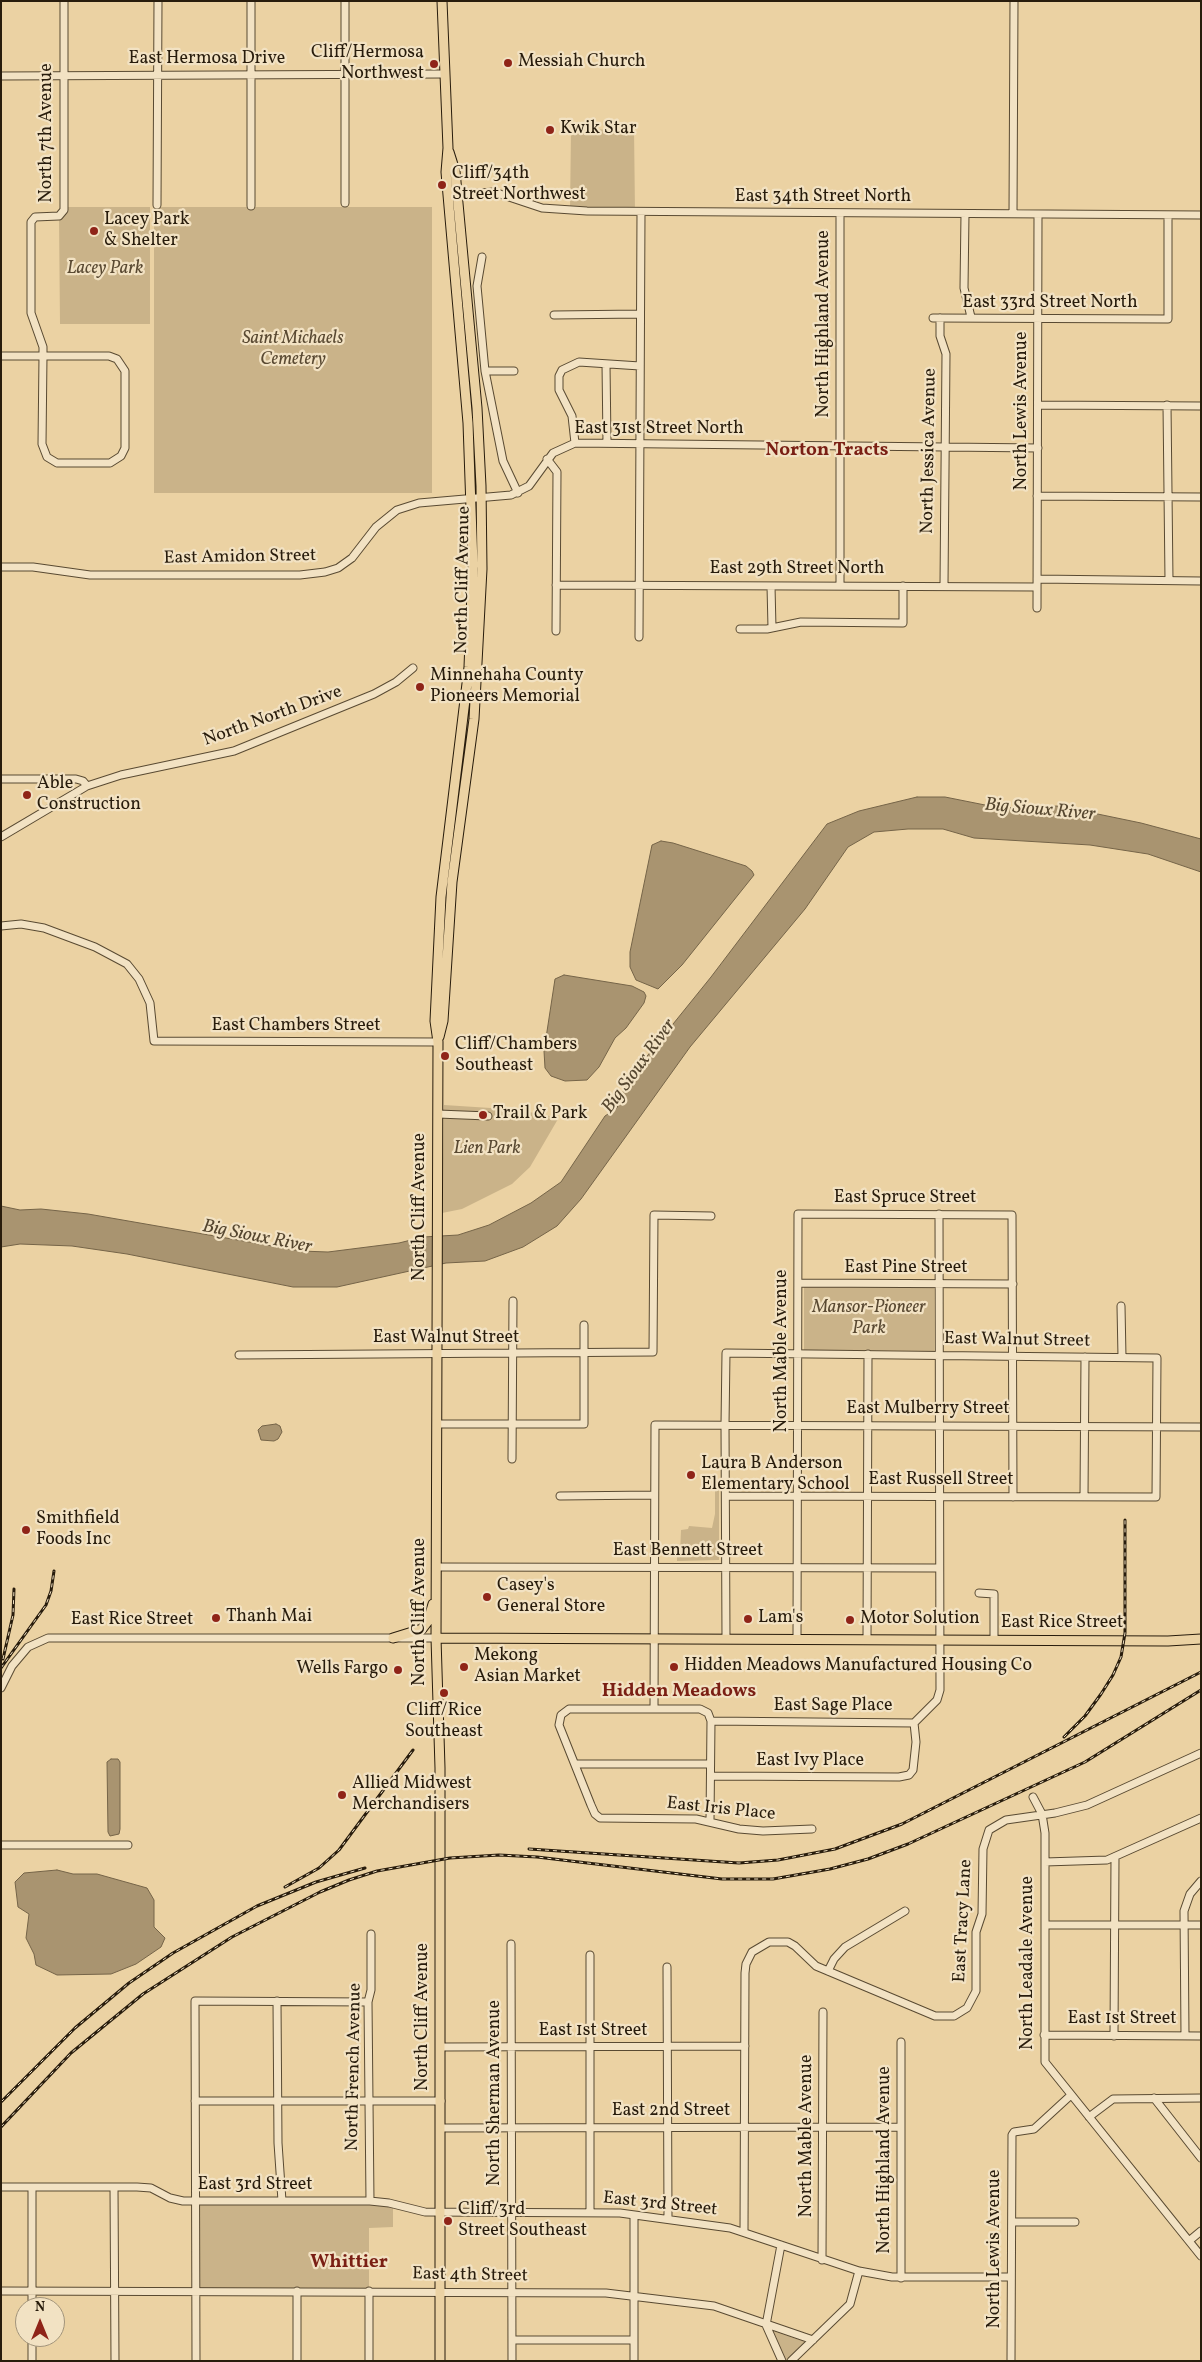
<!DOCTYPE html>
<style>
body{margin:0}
#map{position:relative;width:1202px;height:2362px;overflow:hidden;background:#ebd2a3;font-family:Vollkorn,serif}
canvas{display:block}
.frame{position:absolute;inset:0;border:2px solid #281c0c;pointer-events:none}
.north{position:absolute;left:15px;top:2297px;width:50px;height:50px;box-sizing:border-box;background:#f2e2c3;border:1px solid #a1937a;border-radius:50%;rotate:0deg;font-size:14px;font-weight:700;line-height:20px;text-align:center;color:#281c0c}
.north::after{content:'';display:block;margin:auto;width:18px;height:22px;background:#8f2418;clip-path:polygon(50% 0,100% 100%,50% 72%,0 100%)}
</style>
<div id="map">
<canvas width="1202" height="2362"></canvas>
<div class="frame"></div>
<div class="north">N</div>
</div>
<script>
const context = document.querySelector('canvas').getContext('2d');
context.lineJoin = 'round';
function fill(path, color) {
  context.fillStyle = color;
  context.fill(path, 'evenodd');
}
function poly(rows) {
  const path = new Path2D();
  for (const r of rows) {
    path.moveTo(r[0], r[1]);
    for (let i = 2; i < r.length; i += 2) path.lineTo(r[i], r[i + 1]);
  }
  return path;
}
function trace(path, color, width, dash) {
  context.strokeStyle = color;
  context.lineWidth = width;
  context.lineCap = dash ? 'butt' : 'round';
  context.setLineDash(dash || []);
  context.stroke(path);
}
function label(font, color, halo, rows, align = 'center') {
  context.font = font + ' Vollkorn,serif';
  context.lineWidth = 4.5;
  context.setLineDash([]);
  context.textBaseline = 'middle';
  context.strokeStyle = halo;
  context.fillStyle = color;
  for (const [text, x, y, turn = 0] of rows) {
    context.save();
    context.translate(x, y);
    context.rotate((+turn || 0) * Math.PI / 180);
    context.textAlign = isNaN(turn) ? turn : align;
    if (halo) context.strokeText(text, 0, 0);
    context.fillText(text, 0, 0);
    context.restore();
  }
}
fill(poly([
 [634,129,635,212,570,210,571,130],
 [64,207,150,207,150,324,60,324,59,216],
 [154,207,432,207,432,493,154,493],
 [444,1105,506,1109,543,1114,558,1119,530,1167,512,1184,462,1209,442,1213],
 [804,1287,934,1287,934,1351,804,1350],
 [719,1490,719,1560,677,1561,677,1556,680,1555,681,1530,688,1529,689,1526,712,1528,715,1514,715,1491],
 [196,2201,393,2204,393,2227,369,2228,369,2291,196,2291],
 [773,2331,805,2342,786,2360]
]), '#cab389');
const water = poly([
 [917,797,945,797,1000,808,1059,806,1141,823,1201,839,1201,872,1148,854,1090,845,974,838,943,829,908,829,874,832,848,847,805,909,690,1047,581,1199,557,1226,523,1247,485,1261,446,1263,337,1287,293,1287,127,1254,72,1246,20,1244,1,1247,1,1206,20,1210,41,1209,88,1214,301,1251,328,1252,399,1243,423,1237,458,1235,489,1225,531,1203,561,1182,605,1116,617,1108,627,1081,711,977,827,824,859,811,917,797],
 [661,841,673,843,746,866,752,871,754,875,682,965,658,989,636,980,630,967,630,952,652,845,661,841],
 [564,975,632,986,644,992,646,996,644,1003,626,1028,615,1038,599,1067,587,1080,565,1081,551,1076,545,1068,544,1051,555,979,564,975],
 [276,1424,280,1426,282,1432,278,1439,274,1441,261,1440,258,1430,262,1426,276,1424],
 [111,1759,118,1759,120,1762,120,1829,119,1834,110,1836,108,1832,107,1762,111,1759],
 [57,1870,73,1874,97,1874,147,1888,154,1900,154,1927,165,1938,161,1947,136,1964,111,1974,57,1975,36,1965,34,1954,26,1938,29,1914,18,1907,15,1882,24,1873,57,1870]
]);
fill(water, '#a99470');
trace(water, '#756448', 1);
const minor = poly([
 [345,1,345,203],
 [1,76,443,74],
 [452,195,494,192,542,208,587,211,1201,215],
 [157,205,158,1],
 [251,206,251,1],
 [840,213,840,586],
 [965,214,964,288,971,317],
 [1013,214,1014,1],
 [482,257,477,286,485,371,503,461,518,493],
 [554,315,640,314],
 [933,318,1168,319,1168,216],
 [940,318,940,336,946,354,944,585],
 [1,356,109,356,117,359,125,371,125,448,121,456,110,463,57,463,47,457,42,444,43,356,43,347,31,313,31,222,35,217,59,216,64,210,64,1],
 [606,364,607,443],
 [485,371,514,371],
 [1038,405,1201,406],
 [1167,405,1169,580],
 [575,443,572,416,559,390,559,376,562,370,579,362,640,366],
 [547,459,557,472,556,631],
 [1037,496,1201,497],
 [1,567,33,567,90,575,300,575,325,572,338,568,352,558,376,527,397,510,419,503,511,495,529,486,553,453,575,443,1038,448],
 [1037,579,1201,581],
 [556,585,1037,587],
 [771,586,772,628],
 [1037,608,1038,214],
 [740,629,767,629,801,622,903,623,903,586],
 [639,637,641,213],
 [1,779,76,779,83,781,87,786],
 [1,837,87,786,121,775,234,751,374,694,396,682,413,668],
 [1,926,21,924,44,928,95,947,127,964,139,979,150,1003,154,1041,438,1042],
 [438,1114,488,1116],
 [798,1283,1013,1284],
 [1121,1306,1122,1357],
 [239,1355,653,1352,654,1215,711,1216],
 [438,1424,584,1424,584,1325],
 [512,1459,513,1301],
 [560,1496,654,1495],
 [726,1496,1156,1497,1157,1358,726,1353,725,1425,726,1638],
 [1084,1497,1085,1357],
 [436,1567,939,1568],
 [979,1593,994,1594,994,1640],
 [797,1639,798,1214,1012,1215,1013,1497],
 [867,1639,868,1354],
 [1,1688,12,1666,28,1647,48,1638,436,1638],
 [654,1709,655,1425,1201,1427],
 [711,1721,914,1723],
 [575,1764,710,1764],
 [711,1776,899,1777,909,1775,913,1770,916,1742,914,1723,937,1700,940,1690,939,1214],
 [1033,1797,1042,1814,1045,1833,1045,2062,1201,2256],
 [710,1821,711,1721,708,1713,700,1709,569,1709,561,1715,559,1725,591,1805,595,1814,600,1818,696,1819,739,1829,763,1831,812,1829],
 [1,1845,128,1845],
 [1045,1862,1107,1860,1201,1818],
 [1045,1925,1201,1925],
 [511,1944,512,2361],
 [590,1955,590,2212],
 [667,1967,668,2219],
 [828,1971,834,1959,845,1947,905,1911],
 [277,2001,278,2143,282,2201],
 [1044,2035,1201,2036],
 [1114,2036,1115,1857],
 [1185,2036,1184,1911,1190,1894,1201,1881],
 [901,2042,901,2278],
 [441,2047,745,2046],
 [1154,2098,1201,2158],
 [195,2101,441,2101],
 [1089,2117,1113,2099,1201,2098],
 [441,2128,901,2127],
 [1,2187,137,2187,151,2188,170,2198,183,2201,370,2201,389,2203,425,2212,620,2213,730,2228,859,2271,892,2277,1011,2277],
 [32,2187,32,2307],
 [114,2187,115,2361],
 [370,2201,368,2002,371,1990,371,1934],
 [634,2215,634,2361],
 [1012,2222,1075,2222],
 [744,2232,745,1973,746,1964,752,1952,769,1942,788,1942,795,1946,816,1966,935,2016,954,2016,967,2008,976,1991,976,1932,982,1914,983,1849,989,1830,1006,1820,1055,1813,1087,1805,1201,1753],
 [1189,2241,1201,2231],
 [781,2245,766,2325,782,2361],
 [822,2260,823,2012],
 [1,2291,606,2293,714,2306,813,2340],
 [369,2291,369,2361],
 [32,2337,32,2361],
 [512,2340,634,2340],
 [196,2361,195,2001,368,2002],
 [297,2361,297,2291],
 [791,2361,850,2304,859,2271],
 [1011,2361,1012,2135,1014,2132,1034,2129,1071,2095]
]);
const major = poly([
 [439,1037,443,1021,452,882,474,719,482,569,481,486,477,408,455,171,449,152],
 [393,1638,422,1629,428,1621,433,1604],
 [436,1638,1168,1641,1201,1639],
 [440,2361,440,1768,436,1638,438,1042,435,1021,441,897,469,667,473,565,468,423,446,172,448,148,442,1]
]);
trace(minor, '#594a32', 9);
trace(major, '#281c0c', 11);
trace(minor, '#f2e2c3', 7);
trace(major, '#ebd2a3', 9);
const rail = poly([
 [3,1659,13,1615,14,1589],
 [1,1668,46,1605,51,1591,54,1571],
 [1064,1737,1085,1716,1101,1694,1113,1675,1121,1657,1125,1633,1125,1520],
 [529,1849,739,1863,778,1860,835,1849,902,1824,1201,1672],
 [285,1887,319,1868,339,1850,413,1750],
 [1,2102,75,2028,129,1983,173,1953,257,1906,316,1882,365,1868],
 [1,2127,71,2053,143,1994,232,1937,320,1892,349,1880,377,1871,450,1858,499,1855,537,1857,722,1879,773,1879,830,1869,868,1859,908,1844,1085,1762,1201,1690]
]);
trace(rail, '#281c0c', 3);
trace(rail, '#f2e2c3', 1, [4]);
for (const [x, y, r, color] of [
 [508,63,5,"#8f2418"],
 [434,64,5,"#8f2418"],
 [550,130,5,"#8f2418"],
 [442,185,5,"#8f2418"],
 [94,231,5,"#8f2418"],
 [420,687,5,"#8f2418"],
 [27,795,5,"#8f2418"],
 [445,1056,5,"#8f2418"],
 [483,1115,5,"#8f2418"],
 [691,1475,5,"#8f2418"],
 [26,1530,5,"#8f2418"],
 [487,1597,5,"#8f2418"],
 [216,1618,5,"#8f2418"],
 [748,1619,5,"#8f2418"],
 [850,1620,5,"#8f2418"],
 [464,1667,5,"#8f2418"],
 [674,1667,5,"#8f2418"],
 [398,1670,5,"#8f2418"],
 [444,1693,5,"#8f2418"],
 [342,1795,5,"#8f2418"],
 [448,2221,5,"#8f2418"]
]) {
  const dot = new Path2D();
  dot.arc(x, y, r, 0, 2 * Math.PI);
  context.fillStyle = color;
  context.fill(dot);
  trace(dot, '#f2e2c3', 2);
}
label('18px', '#281c0c', '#f2e2c3', [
 ["Cliff/Hermosa",424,54,"right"],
 ["Northwest",424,75,"right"],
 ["Messiah Church",518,63],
 ["Kwik Star",560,130],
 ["Cliff/34th",452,175],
 ["Street Northwest",452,196],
 ["Lacey Park",104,221],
 ["& Shelter",104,242],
 ["Minnehaha County",430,677],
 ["Pioneers Memorial",430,698],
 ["Able",37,785],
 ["Construction",37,806],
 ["Cliff/Chambers",455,1046],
 ["Southeast",455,1067],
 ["Trail & Park",493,1115],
 ["Laura B Anderson",701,1465],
 ["Elementary School",701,1486],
 ["Smithfield",36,1520],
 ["Foods Inc",36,1541],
 ["Casey's",497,1587],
 ["General Store",497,1608],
 ["Thanh Mai",226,1618],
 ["Lam's",758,1619],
 ["Motor Solution",860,1620],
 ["Mekong",474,1657],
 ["Asian Market",474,1678],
 ["Hidden Meadows Manufactured Housing Co",684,1667],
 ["Wells Fargo",388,1670,"right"],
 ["Cliff/Rice",444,1712,"center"],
 ["Southeast",444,1733,"center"],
 ["Allied Midwest",352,1785],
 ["Merchandisers",352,1806],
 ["Cliff/3rd",458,2211],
 ["Street Southeast",458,2232]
], 'left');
label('18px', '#281c0c', '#f2e2c3', [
 ["East Hermosa Drive",207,60],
 ["North 7th Avenue",48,133,-90],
 ["East 34th Street North",823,198],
 ["East 33rd Street North",1050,304],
 ["North Highland Avenue",825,324,-90],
 ["North Lewis Avenue",1023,411,-90],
 ["East 31st Street North",659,430],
 ["North Jessica Avenue",930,451,-89],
 ["East Amidon Street",240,558,-1],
 ["East 29th Street North",797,570],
 ["North Cliff Avenue",464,580,-89],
 ["North North Drive",273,717,-20],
 ["East Chambers Street",296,1027],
 ["East Spruce Street",905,1199],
 ["North Cliff Avenue",421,1207,-90],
 ["East Pine Street",906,1269],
 ["East Walnut Street",446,1339],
 ["East Walnut Street",1017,1341,1],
 ["North Mable Avenue",783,1351,-90],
 ["East Mulberry Street",928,1410],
 ["East Russell Street",941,1481],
 ["East Bennett Street",688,1552],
 ["North Cliff Avenue",421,1612,-90],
 ["East Rice Street",132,1621],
 ["East Rice Street",1062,1624],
 ["East Sage Place",833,1707],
 ["East Ivy Place",810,1762],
 ["East Iris Place",721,1810,6],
 ["East Tracy Lane",964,1921,-87],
 ["North Leadale Avenue",1029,1963,-90],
 ["North Cliff Avenue",424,2017,-90],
 ["East 1st Street",1122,2020],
 ["East 1st Street",593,2032],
 ["North French Avenue",355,2067,-89],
 ["North Sherman Avenue",496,2093,-90],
 ["East 2nd Street",671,2112],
 ["North Mable Avenue",808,2136,-90],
 ["North Highland Avenue",886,2160,-90],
 ["East 3rd Street",255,2186],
 ["East 3rd Street",660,2205,6],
 ["North Lewis Avenue",996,2249,-90],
 ["East 4th Street",470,2276,1]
]);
label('italic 18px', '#594932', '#f2e2c3', [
 ["Lacey Park",105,270],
 ["Saint Michaels",293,340],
 ["Cemetery",293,361],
 ["Lien Park",487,1150],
 ["Mansor-Pioneer",869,1309],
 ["Park",869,1330]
]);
label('bold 19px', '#7a1f14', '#f2e2c3', [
 ["Norton Tracts",827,452],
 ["Hidden Meadows",679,1693],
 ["Whittier",349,2264]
]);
label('italic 19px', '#55462f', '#f2e2c3', [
 ["Big Sioux River",1040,811,5],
 ["Big Sioux River",640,1067,-54],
 ["Big Sioux River",257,1238,11]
]);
</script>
